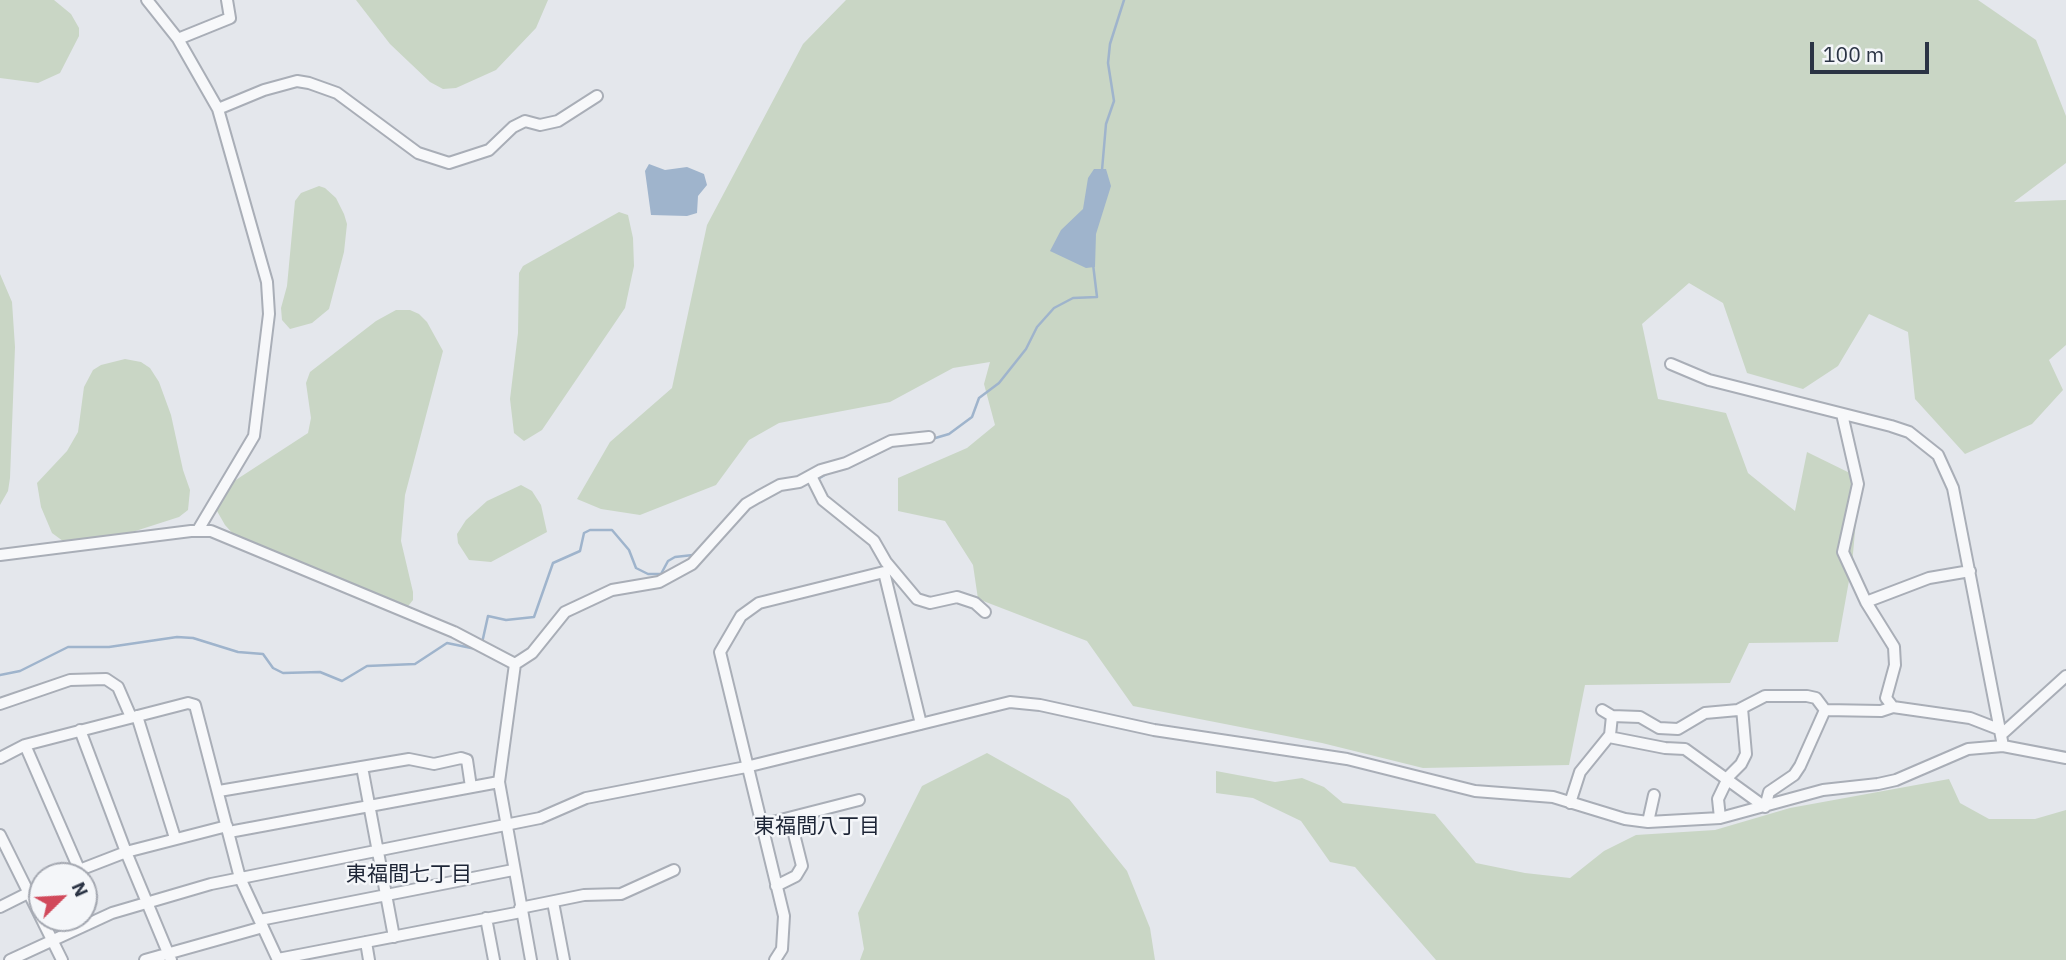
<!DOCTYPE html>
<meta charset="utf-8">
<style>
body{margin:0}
#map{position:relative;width:2066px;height:960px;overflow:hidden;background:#e4e7ec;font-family:"IBM Plex Sans",sans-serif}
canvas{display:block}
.north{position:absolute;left:28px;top:862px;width:70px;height:70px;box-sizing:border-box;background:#f4f6f9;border:2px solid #a4a8b1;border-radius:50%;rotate:66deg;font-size:19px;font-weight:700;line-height:28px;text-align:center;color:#2b3445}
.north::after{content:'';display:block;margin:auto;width:24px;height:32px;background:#d1495b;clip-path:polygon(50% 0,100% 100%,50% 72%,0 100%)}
.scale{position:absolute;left:1810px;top:42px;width:119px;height:32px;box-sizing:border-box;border:4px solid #2b3445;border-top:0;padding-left:9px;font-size:21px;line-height:24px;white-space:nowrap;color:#2b3445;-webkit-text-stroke:5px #f4f6f9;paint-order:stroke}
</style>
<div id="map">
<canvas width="2066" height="960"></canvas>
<div class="north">N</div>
<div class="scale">100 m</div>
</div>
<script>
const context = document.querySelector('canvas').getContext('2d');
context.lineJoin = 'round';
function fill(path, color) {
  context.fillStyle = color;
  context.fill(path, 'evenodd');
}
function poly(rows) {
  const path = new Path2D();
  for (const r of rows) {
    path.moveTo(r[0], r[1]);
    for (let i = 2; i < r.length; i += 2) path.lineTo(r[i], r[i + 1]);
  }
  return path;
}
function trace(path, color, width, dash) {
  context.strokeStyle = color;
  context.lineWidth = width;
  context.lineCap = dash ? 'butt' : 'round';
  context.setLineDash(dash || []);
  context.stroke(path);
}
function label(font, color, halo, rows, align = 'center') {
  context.font = font + ' "IBM Plex Sans","Noto Sans JP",sans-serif';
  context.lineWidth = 5;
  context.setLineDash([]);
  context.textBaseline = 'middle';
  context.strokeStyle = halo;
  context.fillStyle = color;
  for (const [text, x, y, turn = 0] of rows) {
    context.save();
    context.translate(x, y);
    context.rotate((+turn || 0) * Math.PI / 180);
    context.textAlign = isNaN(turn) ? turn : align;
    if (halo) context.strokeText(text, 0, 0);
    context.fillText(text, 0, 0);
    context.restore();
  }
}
fill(poly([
 [0,0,54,0,71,14,79,28,79,36,60,73,38,83,0,78],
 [356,0,548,0,536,28,496,70,456,88,443,89,430,82,390,44],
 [846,0,1978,0,2036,40,2066,116,2066,163,2014,202,2066,200,2066,345,2049,360,2063,390,2032,424,1965,454,1915,399,1908,332,1869,314,1838,366,1803,389,1747,373,1723,303,1689,283,1642,324,1658,399,1726,413,1748,473,1795,511,1807,452,1860,478,1852,564,1838,642,1749,643,1730,683,1585,685,1569,765,1423,768,1322,743,1133,706,1087,641,978,599,973,565,945,521,898,511,898,478,967,448,995,425,984,384,990,362,953,368,890,402,779,423,749,440,716,485,640,515,601,509,577,499,610,442,672,388,707,225,803,44],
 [319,186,325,188,336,198,344,214,347,224,344,252,329,309,312,323,290,329,282,320,281,308,287,286,295,201,301,193],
 [619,212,628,215,633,238,634,266,625,308,542,430,524,441,514,433,510,399,518,333,519,273,523,266],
 [0,274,12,302,15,347,10,478,8,491,0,505],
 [396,310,410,310,419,314,427,322,443,351,405,495,401,541,413,592,413,600,405,610,344,592,273,559,235,536,225,525,217,511,216,497,225,487,308,433,311,418,306,383,310,372,376,321],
 [125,359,141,362,150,368,159,382,171,415,183,470,190,490,188,510,179,517,123,535,67,544,52,533,41,507,37,483,67,451,78,432,84,387,93,370,101,365],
 [521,485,532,491,541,505,547,532,491,562,469,560,458,543,457,534,466,520,487,501],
 [987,753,1069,799,1127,871,1150,928,1155,960,860,960,864,949,858,913,922,786],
 [1216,771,1275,782,1302,778,1324,787,1343,803,1435,814,1476,863,1525,873,1570,878,1604,851,1636,835,1715,830,1790,808,1949,779,1960,803,1989,819,2035,819,2066,810,2066,960,1436,960,1355,867,1330,862,1301,821,1253,798,1216,793]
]), '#c9d6c5');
fill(poly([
 [649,164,665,170,687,167,704,174,707,185,698,196,697,213,687,216,651,215,645,171],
 [1094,169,1106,169,1111,186,1096,234,1095,267,1086,268,1050,251,1061,230,1083,209,1088,178]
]), '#9fb4cc');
trace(poly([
 [1102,170,1106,124,1114,101,1108,63,1110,44,1124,0],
 [932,439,949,434,972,417,979,398,999,383,1026,349,1037,327,1054,308,1073,298,1097,297,1093,264],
 [850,467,885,450],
 [818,479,830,472],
 [798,487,812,482],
 [482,643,488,616,506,620,534,617,553,563,580,551,584,533,590,530,612,530,629,550,636,568,648,574,661,574,668,561,675,557,693,555],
 [0,675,20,671,68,647,109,647,177,637,193,638,238,652,263,654,273,668,283,673,320,672,342,681,367,666,415,664,447,643,476,649]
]), '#9fb4cc', 2.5);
const minor = poly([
 [147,0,178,39,218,109,267,282,269,314,254,436,198,530],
 [178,39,230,18,227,0],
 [218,109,264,90,297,81,309,83,337,93,418,153,449,163,489,150,513,127,525,121,540,125,558,121,597,96],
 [1671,364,1709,380,1891,426,1909,432,1938,455,1953,488,2003,746],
 [1842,414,1858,484,1843,552,1866,602,1894,647,1895,665,1886,698,1893,707],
 [811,476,823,500,874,541,886,562,917,599,930,603,957,597,975,603,985,612],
 [0,555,191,531,211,531,454,632,515,664],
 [1866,602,1929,578,1970,571],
 [0,704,70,680,106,679,118,687,131,717],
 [1602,710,1612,716,1640,717,1659,728,1678,729,1705,713,1738,710,1765,696,1807,696,1816,698,1825,710,1881,711,1893,707,1970,718,2001,730],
 [137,716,175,838],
 [80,730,126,852,171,960],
 [2002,734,2066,676],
 [1609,737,1665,748,1685,749,1765,807],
 [25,745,79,869],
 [0,758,25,745,188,703,195,705,240,878,278,960],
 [362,767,394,937],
 [219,791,409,759,434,764,461,758,467,760,471,787],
 [1570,803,1580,772,1610,735,1612,716],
 [1765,807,1769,792,1794,775,1800,766,1825,710],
 [1720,818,1718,799,1729,776,1741,764,1746,754,1742,708],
 [1648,822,1654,795],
 [761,825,859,800],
 [229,832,499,782],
 [0,835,62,960],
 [64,876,126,852,227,826],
 [776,886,796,876,802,866,790,818],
 [553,902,564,960],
 [0,907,42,886],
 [520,908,584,895,621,894,674,870],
 [486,918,494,960],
 [260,920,513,870],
 [366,942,369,960],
 [278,959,521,912],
 [10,960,112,913,211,884,540,818,586,798,746,767,1010,702,1040,705,1154,730,1347,759,1475,791,1553,797,1625,819,1648,822,1720,818,1823,790,1878,784,1896,780,1968,749,2003,746,2066,758],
 [145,960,263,927],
 [531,960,499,782,515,664,532,653,565,612,612,590,659,582,692,564,746,504,758,497,780,485,799,482,821,470,846,463,891,441,929,437],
 [775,960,782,949,784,916,720,652,741,616,759,603,884,572,921,724]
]);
trace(minor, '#a9aeb7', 14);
trace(minor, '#f7f8fa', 10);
label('21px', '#1d2536', '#f4f6f9', [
 ["東福間八丁目",817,827],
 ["東福間七丁目",409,875]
]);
</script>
